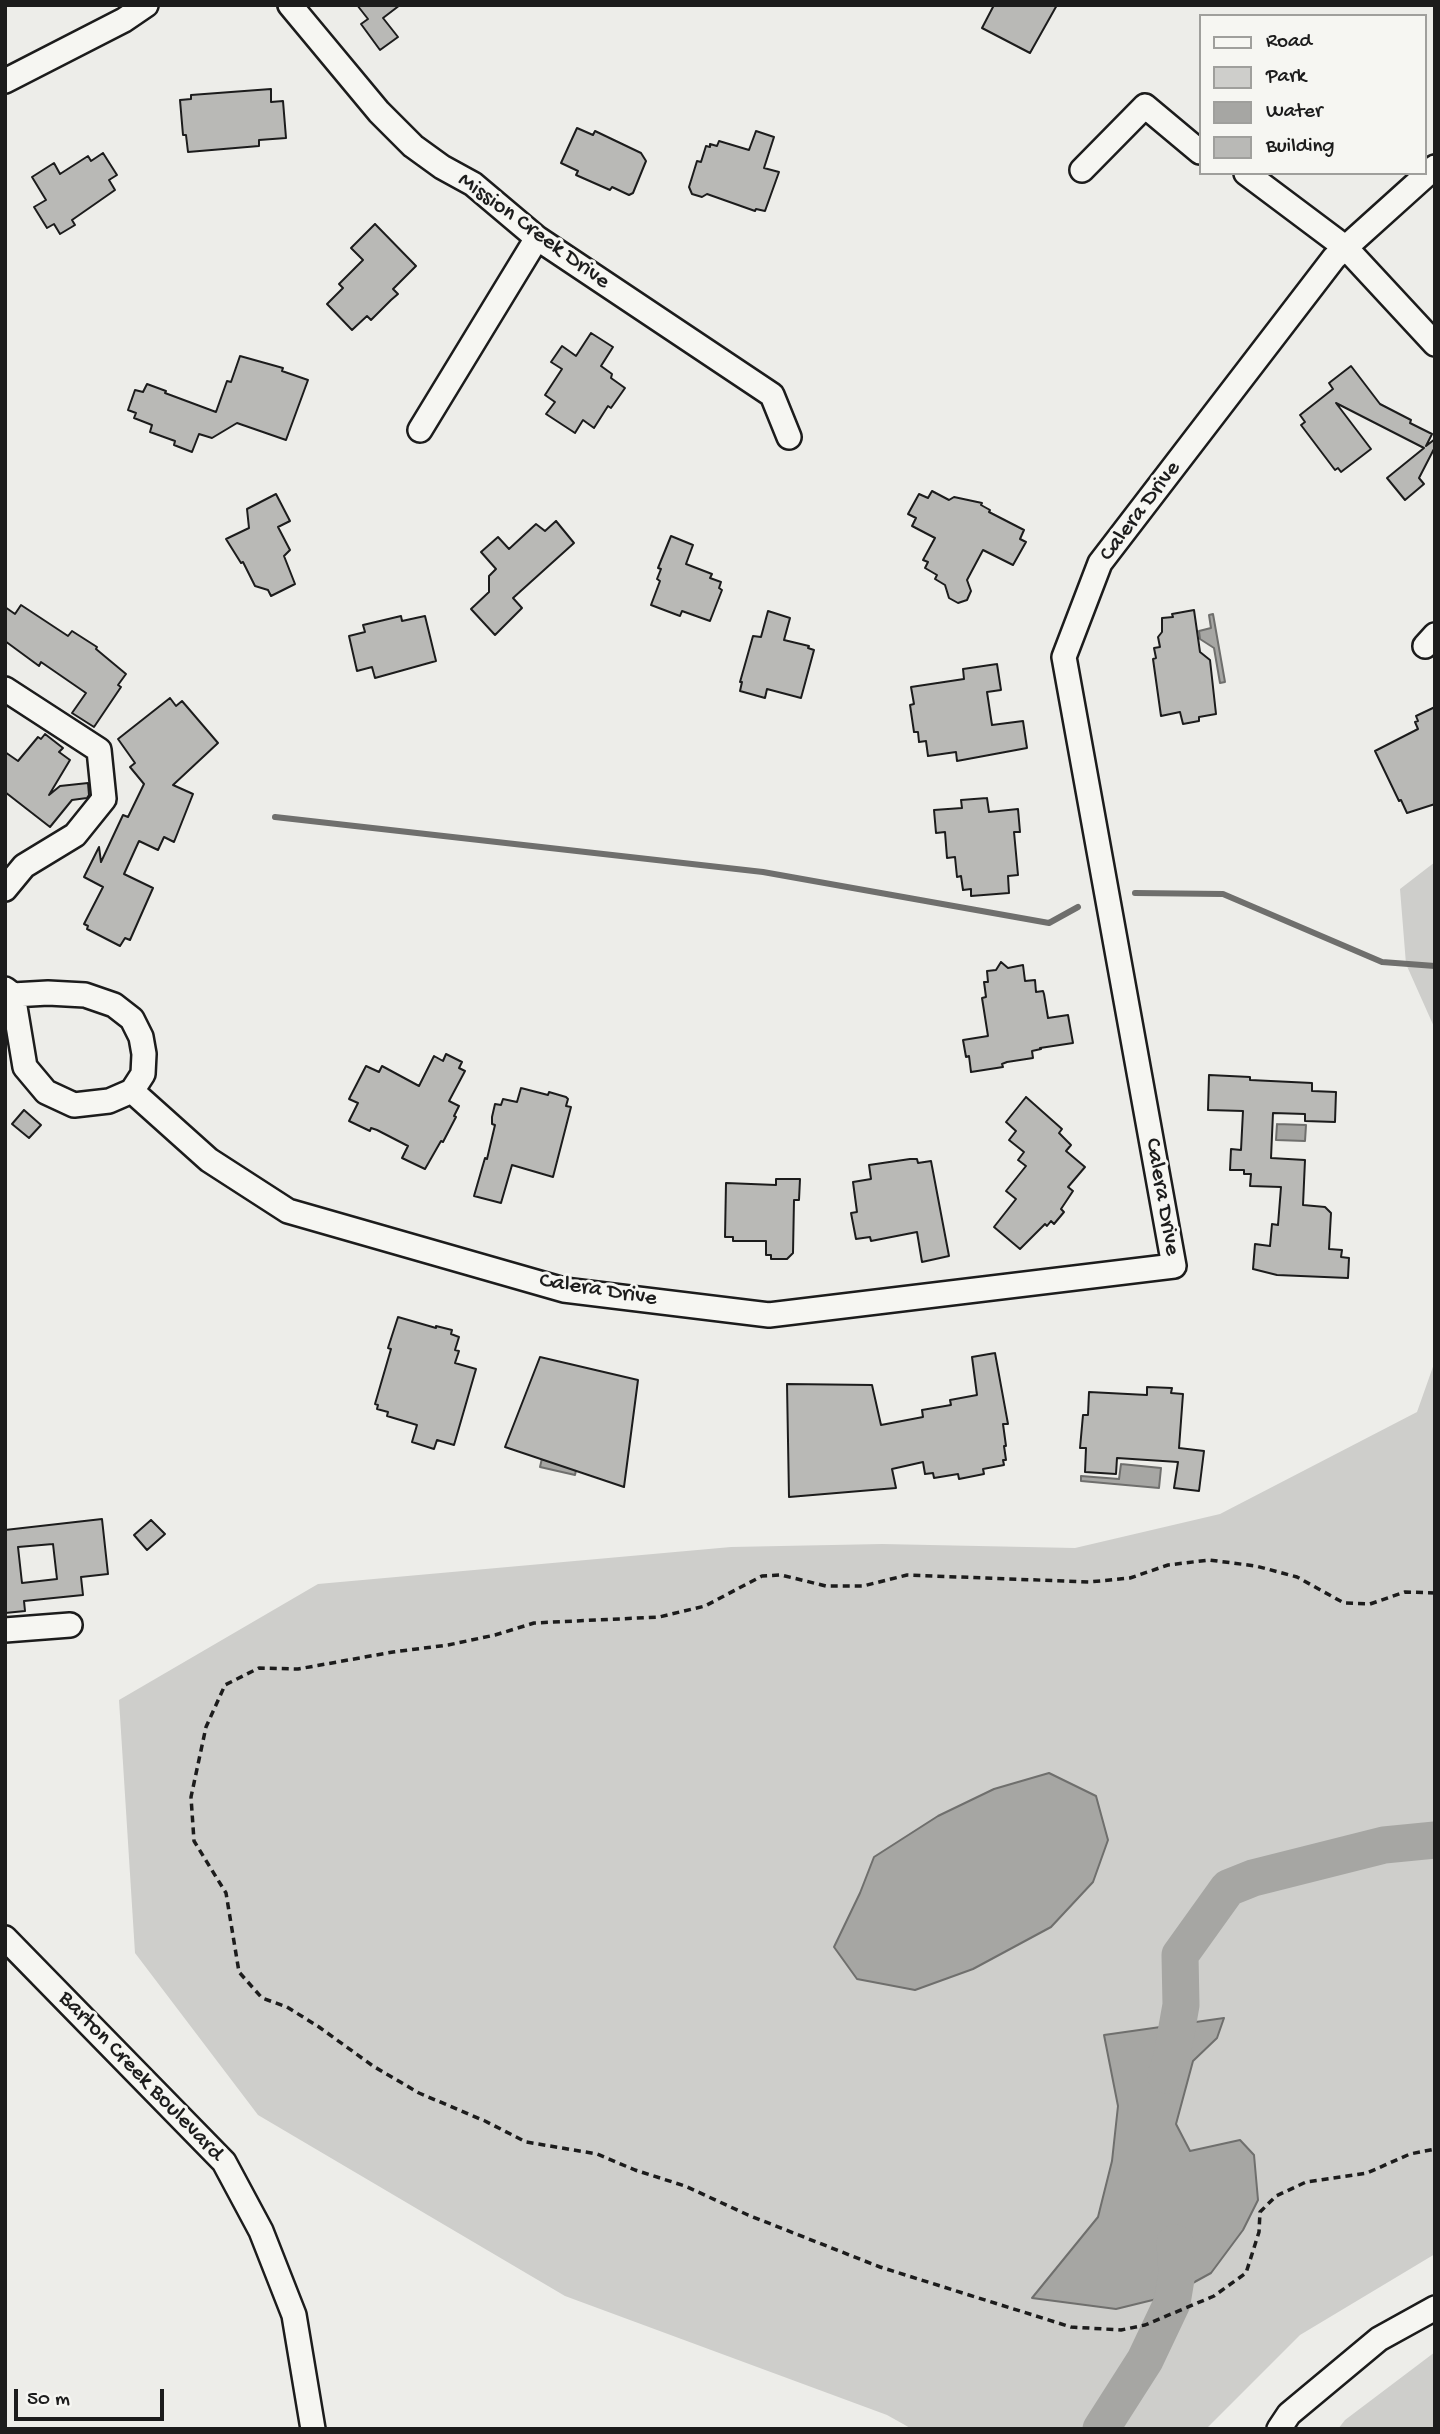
<!DOCTYPE html>
<style>
body{margin:0}
#map{position:relative;width:1440px;height:2434px;overflow:hidden;background:#edede9;font-family:"Gochi Hand",sans-serif}
canvas{display:block}
.frame{position:absolute;inset:0;border:7px solid #1c1c1c;pointer-events:none}
.legend{position:absolute;left:1199px;top:14px;width:228px;height:161px;box-sizing:border-box;background:#f6f6f2;border:2px solid #9f9f9c;margin:0;padding:9px 12px;list-style:none;font-size:21px;color:#1c1c1c}
.legend li{display:flex;align-items:center;gap:14px;height:35px}
.legend b{width:35px;border:2px solid #9f9f9c}
.scale{position:absolute;left:14px;top:2389px;width:150px;height:32px;box-sizing:border-box;border:4px solid #1c1c1c;border-top:0;padding-left:9px;font-size:21px;line-height:24px;white-space:nowrap;color:#1c1c1c;-webkit-text-stroke:5px #f6f6f2;paint-order:stroke}
</style>
<div id="map">
<canvas width="1440" height="2434"></canvas>
<div class="frame"></div>
<ul class="legend">
<li><b style="height:9px;background:#f6f6f2"></b>Road</li>
<li><b style="height:19px;background:#cececb"></b>Park</li>
<li><b style="height:19px;background:#a6a6a3"></b>Water</li>
<li><b style="height:19px;background:#b9b9b6"></b>Building</li>
</ul>
<div class="scale">50 m</div>
</div>
<script>
const context = document.querySelector('canvas').getContext('2d');
context.lineJoin = 'round';
function fill(path, color) {
  context.fillStyle = color;
  context.fill(path, 'evenodd');
}
function poly(rows) {
  const path = new Path2D();
  for (const r of rows) {
    path.moveTo(r[0], r[1]);
    for (let i = 2; i < r.length; i += 2) path.lineTo(r[i], r[i + 1]);
  }
  return path;
}
function trace(path, color, width, dash) {
  context.strokeStyle = color;
  context.lineWidth = width;
  context.lineCap = dash ? 'butt' : 'round';
  context.setLineDash(dash || []);
  context.stroke(path);
}
function label(font, color, halo, rows, align = 'center') {
  context.font = font + ' "Gochi Hand",sans-serif';
  context.lineWidth = 6;
  context.setLineDash([]);
  context.textBaseline = 'middle';
  context.strokeStyle = halo;
  context.fillStyle = color;
  for (const [text, x, y, turn = 0] of rows) {
    context.save();
    context.translate(x, y);
    context.rotate((+turn || 0) * Math.PI / 180);
    context.textAlign = isNaN(turn) ? turn : align;
    if (halo) context.strokeText(text, 0, 0);
    context.fillText(text, 0, 0);
    context.restore();
  }
}
fill(poly([
 [1435,862,1435,1029,1406,964,1400,889],
 [1435,1361,1435,2254,1300,2335,1206,2429,912,2429,887,2415,565,2296,258,2115,135,1953,119,1700,318,1584,731,1547,882,1544,1075,1548,1220,1514,1417,1412],
 [1435,2352,1435,2429,1338,2429,1345,2420]
]), '#cececb');
const water = poly([
 [1213,614,1225,682,1220,683,1214,648,1200,639,1199,631,1211,628,1209,615,1213,614],
 [1277,1124,1306,1125,1305,1141,1276,1140,1277,1124],
 [543,1454,577,1466,575,1475,540,1467,543,1454],
 [1121,1464,1161,1468,1159,1488,1081,1481,1081,1476,1119,1479,1121,1464],
 [1049,1773,1096,1796,1108,1840,1093,1882,1051,1927,973,1969,915,1990,857,1979,834,1947,860,1893,874,1857,938,1816,994,1789,1049,1773],
 [1224,2018,1217,2038,1193,2061,1176,2124,1190,2151,1240,2140,1254,2155,1258,2200,1243,2230,1211,2273,1169,2296,1116,2309,1032,2298,1098,2217,1112,2161,1118,2106,1104,2035,1224,2018]
]);
fill(water, '#a6a6a3');
trace(water, '#6f6f6d', 2);
trace(poly([
 [275,817,763,872,1049,923,1078,907],
 [1135,893,1223,894,1382,962,1435,966]
]), '#6f6f6d', 6);
trace(poly([
 [1166,2075,1171,2061,1181,2005,1180,1955,1228,1888,1253,1878,1384,1845,1435,1840],
 [1101,2429,1145,2360,1172,2303,1177,2273,1175,2243]
]), '#a6a6a3', 37);
const building = poly([
 [357,5,400,5,383,18,398,37,380,50,361,24,368,19,357,5],
 [994,5,1057,5,1030,53,982,28,994,5],
 [271,89,271,102,283,101,286,138,259,140,259,146,188,152,186,135,183,135,180,100,191,99,191,95,271,89],
 [577,128,593,135,595,131,641,153,646,161,633,193,629,195,612,187,610,190,576,175,578,171,561,163,577,128],
 [756,131,774,137,764,168,779,172,765,211,756,209,755,211,707,194,702,197,692,194,689,187,697,161,701,162,706,146,710,147,710,144,717,146,719,141,749,150,756,131],
 [103,153,117,175,109,180,115,190,72,220,75,225,60,234,54,224,47,228,34,207,46,200,32,177,54,163,60,174,88,156,91,161,103,153],
 [375,224,416,266,393,289,398,294,391,300,371,320,367,316,352,330,327,304,343,288,339,284,363,260,351,248,375,224],
 [591,333,613,347,601,366,612,374,611,378,625,388,611,408,608,406,594,428,583,420,575,433,546,414,555,402,545,395,562,369,551,362,562,346,576,356,591,333],
 [240,356,283,368,282,371,308,380,286,440,237,423,212,438,199,434,192,452,174,445,175,441,150,432,152,425,134,418,136,413,128,410,135,390,143,392,147,384,166,391,165,393,216,412,227,381,231,382,240,356],
 [1351,366,1380,404,1411,420,1410,423,1432,434,1426,446,1435,439,1435,447,1419,478,1424,484,1405,500,1387,478,1424,448,1336,403,1371,449,1341,472,1338,468,1335,470,1301,425,1305,422,1300,415,1333,389,1329,383,1351,366],
 [932,491,949,500,954,497,982,503,981,505,990,510,989,512,1024,530,1020,539,1026,542,1013,565,983,550,967,580,971,591,967,600,958,603,949,598,945,585,935,579,937,575,925,568,928,562,923,560,935,538,912,526,916,518,908,514,919,494,928,498,932,491],
 [276,494,290,521,278,527,290,550,284,556,295,584,271,596,268,590,255,586,243,562,241,563,226,539,249,528,247,509,276,494],
 [556,521,574,543,513,598,522,608,495,635,471,609,489,592,489,576,496,569,481,552,498,537,509,549,536,524,545,531,556,521],
 [671,536,693,545,686,564,712,574,710,578,721,582,719,588,722,590,710,621,682,611,680,616,651,605,660,581,657,579,661,569,658,568,671,536],
 [21,605,68,636,72,631,97,647,96,649,126,674,118,685,121,687,94,727,72,713,86,693,41,662,39,666,5,641,5,607,15,614,21,605],
 [1194,610,1200,652,1210,660,1216,714,1199,717,1199,721,1183,724,1180,712,1161,716,1153,659,1156,658,1154,648,1160,647,1158,637,1162,632,1162,618,1173,617,1172,614,1194,610],
 [768,611,790,618,784,640,809,646,808,648,814,650,801,698,767,689,765,698,740,691,742,682,740,682,753,636,761,637,768,611],
 [401,616,402,621,425,616,436,661,375,678,372,667,357,671,349,636,365,632,363,625,401,616],
 [997,664,1001,690,987,692,992,725,1023,721,1027,748,957,761,956,752,928,756,926,741,919,742,918,732,914,732,910,705,914,704,911,687,964,679,963,669,997,664],
 [170,698,176,706,182,701,218,743,173,785,193,794,174,842,164,837,158,850,139,841,124,874,153,888,130,940,125,938,120,946,87,929,88,926,84,924,103,887,84,877,99,847,101,862,123,815,128,817,144,784,130,767,135,763,118,739,170,698],
 [1435,707,1435,804,1407,813,1401,800,1399,801,1375,751,1418,729,1415,722,1418,721,1416,716,1435,707],
 [45,734,63,748,59,752,70,760,49,795,60,786,88,783,89,795,87,798,72,800,50,827,5,792,5,752,18,761,38,737,41,739,45,734],
 [987,798,989,812,1018,809,1020,832,1014,832,1018,875,1008,876,1009,893,971,896,971,889,963,890,961,876,957,877,955,857,947,858,945,832,936,833,934,810,962,808,961,800,987,798],
 [1001,962,1008,968,1023,965,1025,981,1035,980,1036,992,1043,991,1044,994,1048,1018,1068,1015,1073,1043,1040,1048,1041,1049,1032,1051,1033,1058,1007,1062,1002,1064,1003,1067,971,1072,969,1056,966,1057,963,1040,988,1036,982,998,986,997,984,982,988,982,987,971,996,970,1001,962],
 [446,1054,462,1062,459,1068,465,1071,449,1101,459,1106,454,1116,456,1117,443,1142,441,1141,425,1169,402,1158,408,1146,377,1130,371,1128,370,1131,349,1121,358,1103,349,1099,366,1066,379,1072,382,1066,419,1086,434,1056,443,1061,446,1054],
 [1209,1075,1250,1077,1250,1080,1312,1083,1312,1091,1336,1092,1335,1122,1305,1121,1305,1114,1273,1113,1271,1158,1305,1160,1303,1205,1325,1207,1331,1213,1329,1249,1342,1250,1341,1257,1349,1258,1348,1278,1277,1275,1253,1269,1255,1244,1270,1246,1272,1224,1278,1225,1281,1187,1250,1186,1251,1174,1244,1174,1244,1170,1230,1170,1231,1149,1241,1150,1243,1111,1208,1110,1209,1075],
 [521,1088,548,1095,549,1092,566,1097,568,1099,566,1106,571,1107,553,1177,512,1165,501,1203,474,1196,485,1158,487,1159,495,1125,492,1124,492,1117,495,1104,501,1105,503,1099,517,1102,521,1088],
 [1026,1097,1062,1129,1059,1133,1071,1145,1066,1151,1085,1167,1068,1187,1073,1191,1061,1209,1064,1212,1054,1224,1051,1221,1047,1226,1045,1224,1020,1249,994,1227,1016,1199,1006,1191,1026,1166,1018,1160,1024,1152,1009,1140,1016,1131,1006,1122,1026,1097],
 [24,1110,41,1125,29,1138,12,1124,24,1110],
 [910,1159,917,1159,918,1163,931,1161,949,1256,922,1262,917,1232,871,1241,870,1237,856,1239,851,1213,857,1212,853,1182,871,1179,869,1165,910,1159],
 [776,1179,800,1179,799,1200,794,1200,793,1253,787,1259,771,1259,771,1255,766,1255,766,1241,733,1241,733,1237,725,1237,726,1183,776,1185,776,1179],
 [398,1317,436,1328,436,1326,452,1330,451,1334,459,1337,455,1350,459,1351,455,1363,476,1369,454,1445,437,1440,434,1449,412,1442,417,1425,387,1416,388,1412,377,1409,378,1405,375,1404,391,1349,388,1348,398,1317],
 [995,1353,1008,1424,1003,1424,1006,1446,1004,1446,1006,1460,1003,1460,1004,1465,983,1469,984,1474,959,1479,958,1474,934,1478,933,1473,925,1474,923,1462,892,1469,896,1488,789,1497,787,1384,872,1385,881,1425,923,1417,922,1410,951,1405,950,1400,977,1395,972,1357,995,1353],
 [540,1357,638,1380,624,1487,505,1447,540,1357],
 [1147,1387,1172,1388,1171,1393,1183,1394,1179,1448,1204,1451,1199,1491,1174,1488,1178,1462,1117,1458,1116,1474,1085,1472,1086,1448,1080,1448,1083,1415,1088,1415,1089,1392,1147,1395,1147,1387],
 [102,1519,108,1574,81,1577,83,1595,24,1601,25,1611,5,1613,5,1530,102,1519],
 [53,1544,57,1579,22,1583,18,1547,53,1544],
 [151,1520,165,1534,147,1550,134,1535,151,1520]
]);
fill(building, '#b9b9b6');
trace(building, '#1c1c1c', 2);
const minor = poly([
 [290,5,379,112,413,146,442,167,473,184,537,238,772,395,789,437],
 [5,81,124,20,146,5],
 [1082,170,1145,106,1200,152],
 [1246,173,1346,248,1435,344],
 [420,430,537,238],
 [1425,646,1435,635],
 [5,689,99,750,104,799,75,835,24,866,5,889],
 [5,989,13,995,48,993,85,995,114,1005,132,1019,141,1037,144,1054,143,1074,132,1091,109,1101,74,1105,46,1092,25,1067,13,995],
 [132,1091,209,1160,288,1211,564,1290,769,1315,1174,1266,1064,657,1100,563,1334,258,1435,167],
 [5,1630,70,1625],
 [5,1938,224,2162,261,2231,294,2315,313,2429],
 [1279,2429,1289,2414,1379,2339,1435,2308]
]);
trace(minor, '#1c1c1c', 28);
trace(poly([
 [1435,1593,1405,1592,1370,1604,1344,1603,1297,1577,1256,1566,1209,1560,1168,1565,1130,1578,1089,1582,907,1575,863,1586,826,1586,781,1575,762,1576,705,1606,659,1617,534,1623,495,1635,448,1645,393,1652,298,1669,259,1668,225,1685,206,1727,191,1797,194,1841,226,1893,239,1972,262,1998,287,2007,319,2027,373,2066,419,2093,485,2121,526,2142,597,2154,635,2170,685,2186,748,2215,880,2267,1071,2327,1121,2330,1145,2325,1214,2296,1246,2273,1259,2232,1260,2212,1276,2196,1306,2182,1367,2173,1410,2154,1435,2149]
]), '#1c1c1c', 3.5, [7, 5]);
trace(minor, '#f6f6f2', 23);
label('23px', '#1c1c1c', '#f6f6f2', [
 ["Mission Creek Drive",533,232,36],
 ["Calera Drive",1141,512,-53],
 ["Calera Drive",1161,1197,80],
 ["Calera Drive",598,1291,9],
 ["Barton Creek Boulevard",140,2077,46]
]);
</script>
